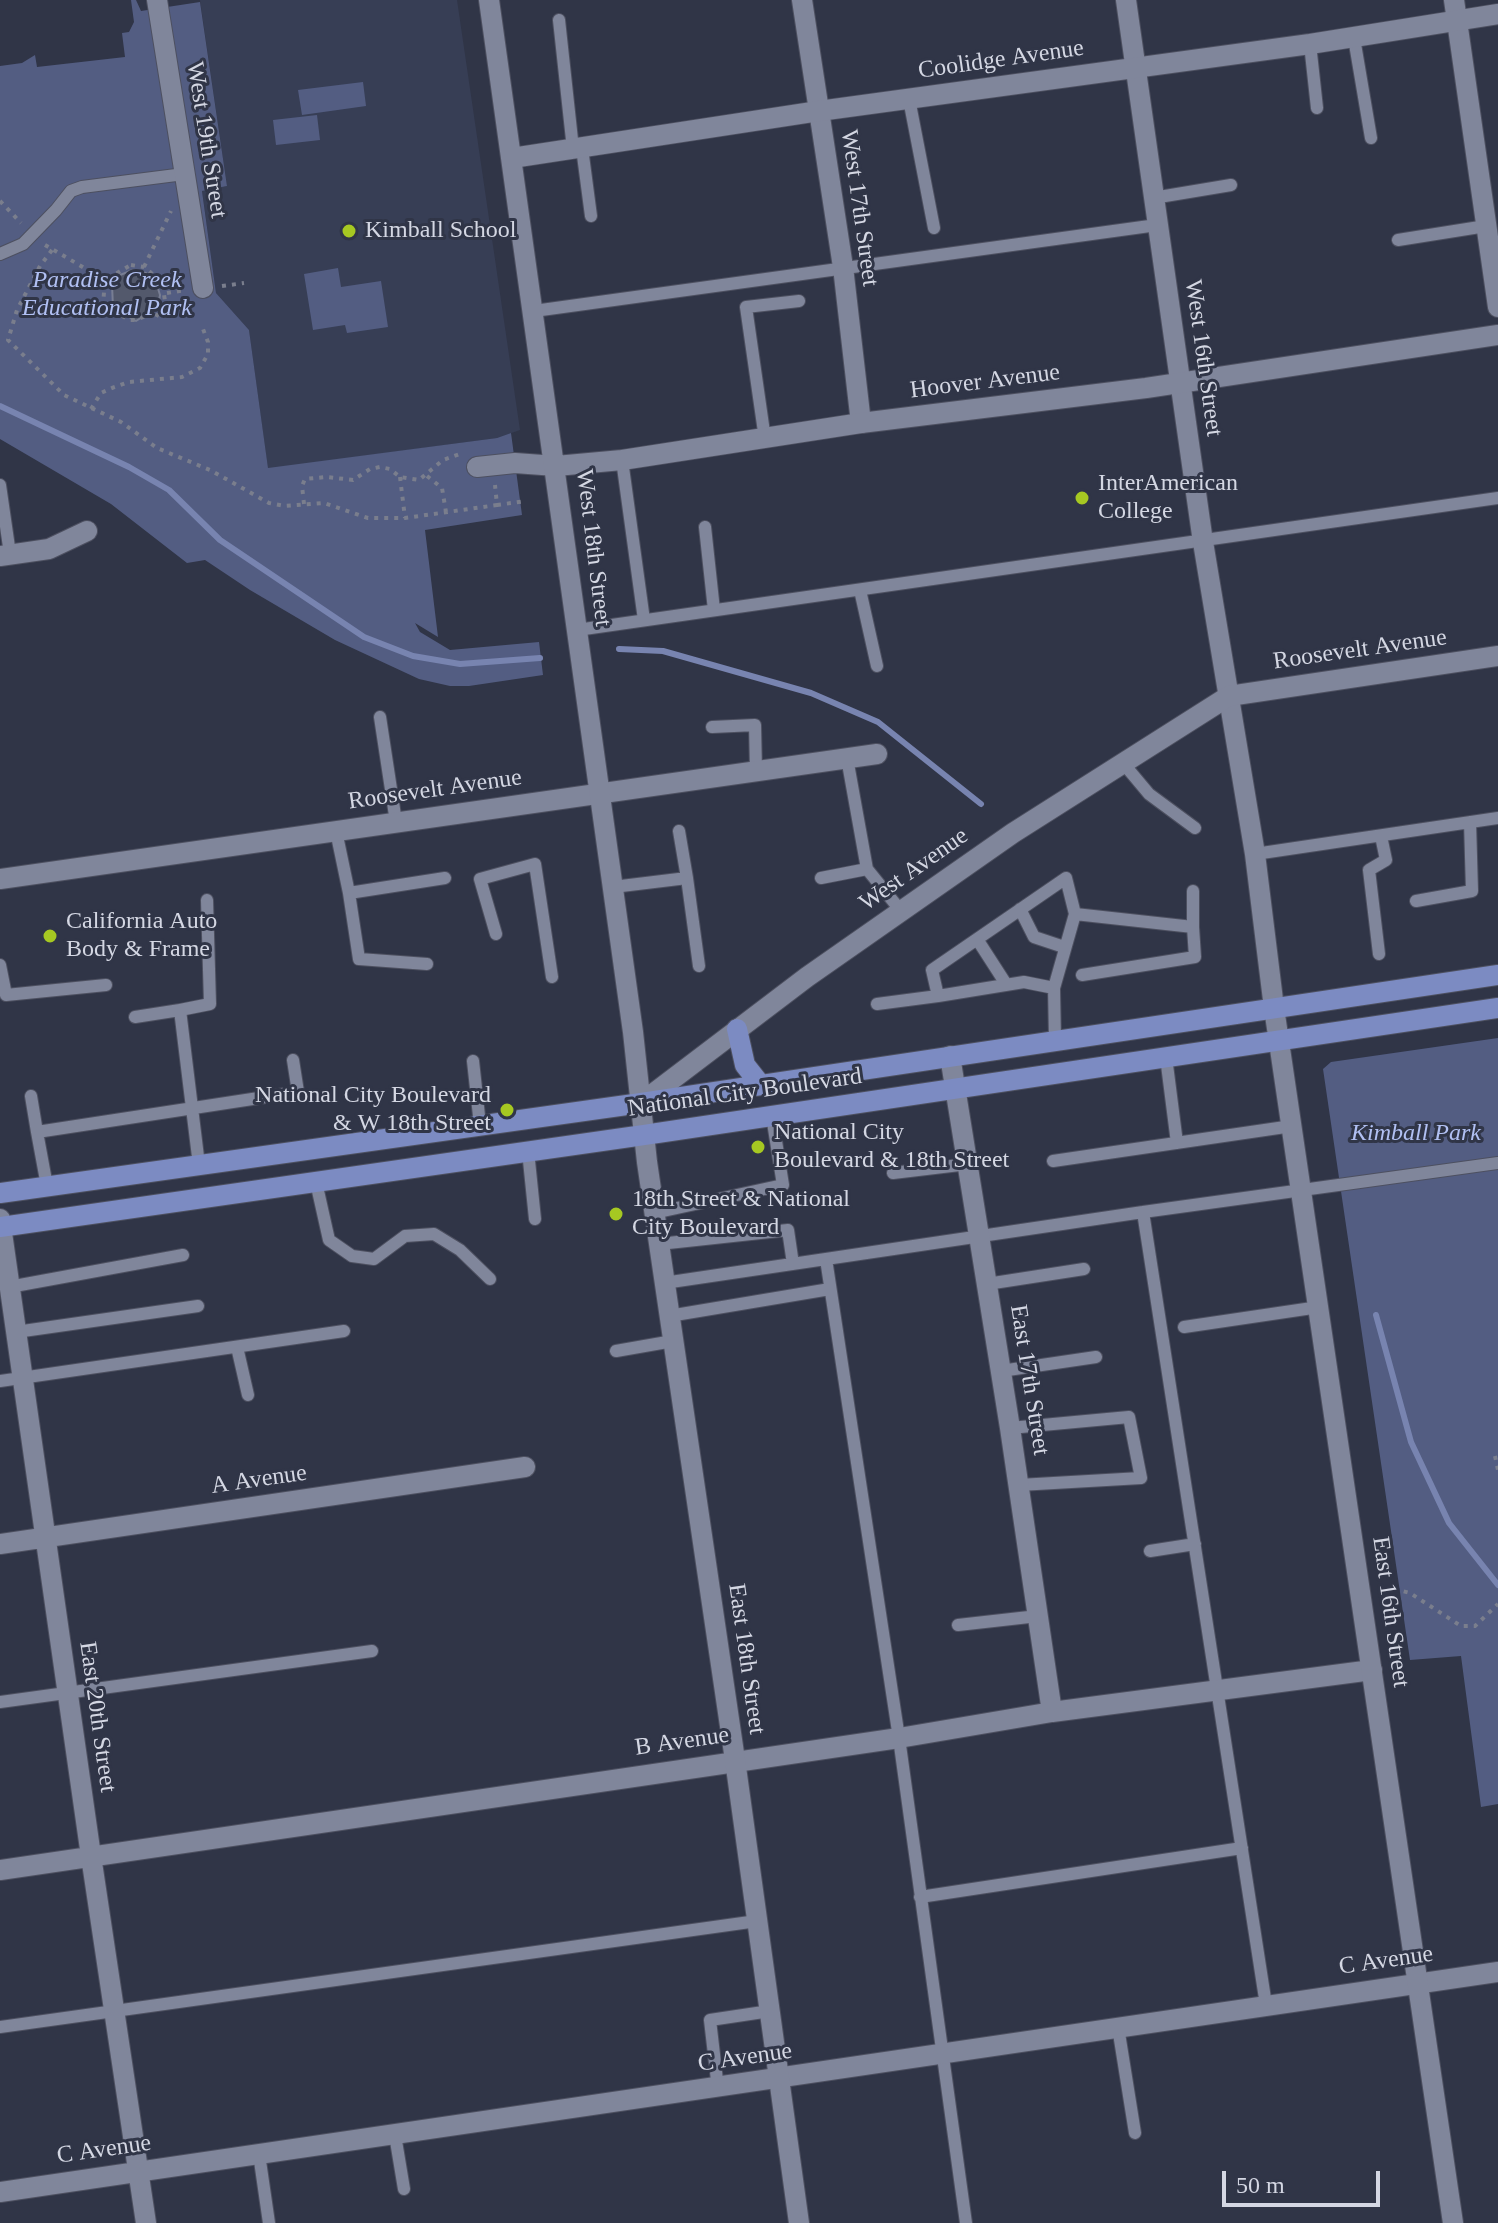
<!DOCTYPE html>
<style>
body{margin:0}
#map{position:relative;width:1498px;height:2223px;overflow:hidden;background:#303547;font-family:Georgia,serif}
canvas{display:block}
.scale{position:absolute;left:1222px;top:2171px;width:158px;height:36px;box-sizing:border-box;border:4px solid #d4d7e3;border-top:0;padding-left:10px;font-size:24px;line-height:28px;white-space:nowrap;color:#d4d7e3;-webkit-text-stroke:6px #303547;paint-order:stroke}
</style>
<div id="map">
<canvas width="1498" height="2223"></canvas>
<div class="scale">50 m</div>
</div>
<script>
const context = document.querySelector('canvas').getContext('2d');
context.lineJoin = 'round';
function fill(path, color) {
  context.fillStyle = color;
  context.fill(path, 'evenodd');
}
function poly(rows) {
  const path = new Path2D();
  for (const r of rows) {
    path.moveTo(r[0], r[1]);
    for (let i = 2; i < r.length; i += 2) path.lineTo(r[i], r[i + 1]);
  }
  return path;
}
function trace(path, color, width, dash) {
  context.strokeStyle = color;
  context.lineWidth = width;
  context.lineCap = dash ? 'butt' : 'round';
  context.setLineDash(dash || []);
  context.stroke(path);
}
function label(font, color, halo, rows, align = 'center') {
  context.font = font + ' Georgia,serif';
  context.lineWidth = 6;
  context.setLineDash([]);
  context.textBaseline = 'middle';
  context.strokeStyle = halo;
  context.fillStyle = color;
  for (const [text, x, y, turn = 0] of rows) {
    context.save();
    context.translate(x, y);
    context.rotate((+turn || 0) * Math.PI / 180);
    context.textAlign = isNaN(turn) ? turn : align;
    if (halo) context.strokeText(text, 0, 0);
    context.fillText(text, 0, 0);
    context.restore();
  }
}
fill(poly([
 [200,0,457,0,520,430,497,438,268,469,249,330,216,293,202,190,227,186]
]), '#373e55');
fill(poly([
 [131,0,136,0,141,11,200,2,227,186,202,191,216,293,249,330,268,468,497,438,511,433,522,515,425,530,438,637,415,623,420,632,450,650,539,642,543,675,469,686,450,686,419,679,335,640,250,590,205,560,187,563,111,504,0,439,0,66,22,63,35,55,37,67,125,57,122,33,129,32,134,22],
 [363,82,366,106,302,115,298,90],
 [317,115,320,140,276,145,273,120],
 [338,268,341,287,381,281,388,327,347,333,345,325,313,330,304,274],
 [1498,1038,1498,1804,1481,1807,1461,1656,1410,1660,1323,1069,1331,1062]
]), '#535d82');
trace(poly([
 [0,406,129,467,169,490,220,540,364,637,413,656,460,664,540,658],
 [619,649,663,651,811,693,878,722,981,804],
 [1376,1315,1411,1442,1449,1523,1498,1585]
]), '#7884b0', 6);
const building = poly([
 [133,270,146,273,156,282,160,295,158,307,136,321,113,308,112,284,120,275,133,270]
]);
fill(building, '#53596c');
trace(building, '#787e93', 2);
const lane = poly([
 [559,20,573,149],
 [1354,38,1371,138],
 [1310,44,1317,108],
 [909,99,934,228],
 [582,148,591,216],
 [1153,198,1231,185],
 [1398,240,1486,226],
 [0,254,23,244,56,210,71,191,82,187,184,174],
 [534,311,1157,225],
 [765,439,746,307,799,301],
 [622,460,644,620],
 [0,485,10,554],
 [705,527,714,610],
 [860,590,877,666],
 [577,630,1498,498],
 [380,717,396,822],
 [712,727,755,725,756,771],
 [847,758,867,869,901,911],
 [1123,763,1149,794,1195,828],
 [336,831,349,893,445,878],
 [679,831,687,878],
 [1255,854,1498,818],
 [821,878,867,869],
 [613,887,687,878,699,966],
 [349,893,359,959,427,964],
 [1416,901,1472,891,1470,822],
 [1020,909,1034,937,1064,947],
 [496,934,480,879,535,864,552,977],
 [977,939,1006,984],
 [1379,954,1369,870,1386,860,1381,836],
 [0,965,6,995,106,985],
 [1082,975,1195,957,1193,927],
 [938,996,1024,982,1054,988],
 [877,1004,938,996,932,970,1066,878,1075,914],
 [135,1017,180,1010],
 [1055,1040,1054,988,1075,914,1193,927,1193,891],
 [1166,1057,1177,1143],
 [473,1061,480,1125],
 [31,1096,37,1132,298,1092,293,1060],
 [37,1132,47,1186],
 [528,1151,535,1219],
 [1053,1161,1292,1126],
 [199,1165,180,1010,210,1004,207,900],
 [893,1173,968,1164],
 [316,1182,329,1240,352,1256,374,1259,405,1236,434,1234,460,1250,490,1279],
 [1143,1212,1266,2005],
 [654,1213,783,1185,772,1116],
 [659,1244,788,1230,793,1264],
 [826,1259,899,1738,966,2223],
 [664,1283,1143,1212,1498,1163],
 [987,1284,1084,1269],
 [9,1287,183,1255],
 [669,1316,830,1289],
 [1184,1327,1319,1307],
 [16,1332,198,1306],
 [237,1347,248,1395],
 [616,1351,673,1341],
 [1001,1371,1096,1357],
 [0,1381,344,1331],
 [1010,1428,1129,1417,1141,1478,1019,1485],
 [1150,1551,1195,1544],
 [958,1625,1038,1616],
 [0,1702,372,1651],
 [920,1897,1242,1848],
 [0,2027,757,1921],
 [1118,2027,1135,2133],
 [718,2089,710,2020,770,2011],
 [395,2135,404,2189],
 [259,2154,269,2223]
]);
const street = poly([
 [157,0,203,288],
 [802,0,843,267,861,423],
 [1126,0,1203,542,1255,854,1274,1008],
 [1454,0,1498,307],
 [477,467,515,463,556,466],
 [0,556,49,549,87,531],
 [0,879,877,754],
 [950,1056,1010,1428,1052,1712],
 [0,1219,91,1856,146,2223],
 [0,1544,525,1467],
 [0,1870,899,1738,1052,1712,1372,1670],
 [0,2192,1498,1972]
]);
const secondary = poly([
 [489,0,633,1032,647,1162,735,1760,799,2223],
 [512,158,819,111,1310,44,1498,14],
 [556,466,622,460,861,423,1146,388,1498,335],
 [1274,1008,1453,2223],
 [641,1103,807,977,1013,833,1229,696,1498,656]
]);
const primary = poly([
 [737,1029,745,1065,760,1084],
 [0,1193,641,1103,1498,975],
 [0,1227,644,1135,1498,1008]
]);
trace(lane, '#4d5060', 14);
trace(street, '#4d5060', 22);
trace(secondary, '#4d5060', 22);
trace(primary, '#4d5060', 22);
trace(poly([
 [0,201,21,223],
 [45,245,105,280],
 [52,250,40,266,17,310,8,340,64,395,121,422,157,448,210,470,269,503,285,506,324,503,368,518,405,518,497,505,495,485],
 [131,265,144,267,162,282,165,301,155,319,150,314,136,320,129,320,114,311,108,315,103,305,105,280,131,265],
 [144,267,171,211],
 [222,286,244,283],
 [167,293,186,290],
 [91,409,101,393,112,388,129,382,182,377,200,368,208,354,208,342,203,329],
 [427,476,442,488,446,512],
 [400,477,405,518],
 [304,504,302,486,305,479,327,477,353,480,370,469,380,467,390,469,400,477,419,480,443,460,460,454],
 [497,505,526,501],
 [1495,1456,1498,1470],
 [1394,1589,1410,1593,1461,1626,1475,1626,1498,1604]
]), '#7a7e8d', 4, [4, 6]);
trace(lane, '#80869b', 12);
trace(street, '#80869b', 20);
trace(secondary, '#80869b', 20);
trace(primary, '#7c8bc2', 20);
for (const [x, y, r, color] of [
 [349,231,8,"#a6c822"],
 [1082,498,8,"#a6c822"],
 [50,936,8,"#a6c822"],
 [507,1110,8,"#a6c822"],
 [758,1147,8,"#a6c822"],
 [616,1214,8,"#a6c822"]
]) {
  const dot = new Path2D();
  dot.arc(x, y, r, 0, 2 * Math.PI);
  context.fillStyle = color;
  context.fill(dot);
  trace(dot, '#303547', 3);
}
label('24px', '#d4d7e3', '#303547', [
 ["Coolidge Avenue",1001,60,-8],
 ["West 19th Street",206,140,81],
 ["West 17th Street",859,208,82],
 ["West 16th Street",1203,358,82],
 ["Hoover Avenue",985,382,-7],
 ["West 18th Street",593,548,83],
 ["Roosevelt Avenue",1360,650,-8],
 ["Roosevelt Avenue",435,790,-8],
 ["West Avenue",914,870,-35],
 ["National City Boulevard",745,1093,-8],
 ["East 17th Street",1029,1380,81],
 ["A Avenue",259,1480,-8],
 ["East 16th Street",1390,1612,82],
 ["East 18th Street",746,1659,82],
 ["East 20th Street",97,1717,82],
 ["B Avenue",682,1742,-8],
 ["C Avenue",1386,1961,-8],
 ["C Avenue",745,2058,-8],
 ["C Avenue",104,2150,-8]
]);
label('24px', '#d4d7e3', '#303547', [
 ["Kimball School",365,231],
 ["InterAmerican",1098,484],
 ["College",1098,512],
 ["California Auto",66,922],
 ["Body & Frame",66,950],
 ["National City Boulevard",491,1096,"right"],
 ["& W 18th Street",491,1124,"right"],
 ["National City",774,1133],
 ["Boulevard & 18th Street",774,1161],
 ["18th Street & National",632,1200],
 ["City Boulevard",632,1228]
], 'left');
label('italic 24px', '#b1c0f3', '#303547', [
 ["Paradise Creek",107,281],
 ["Educational Park",107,309],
 ["Kimball Park",1416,1134]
]);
</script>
